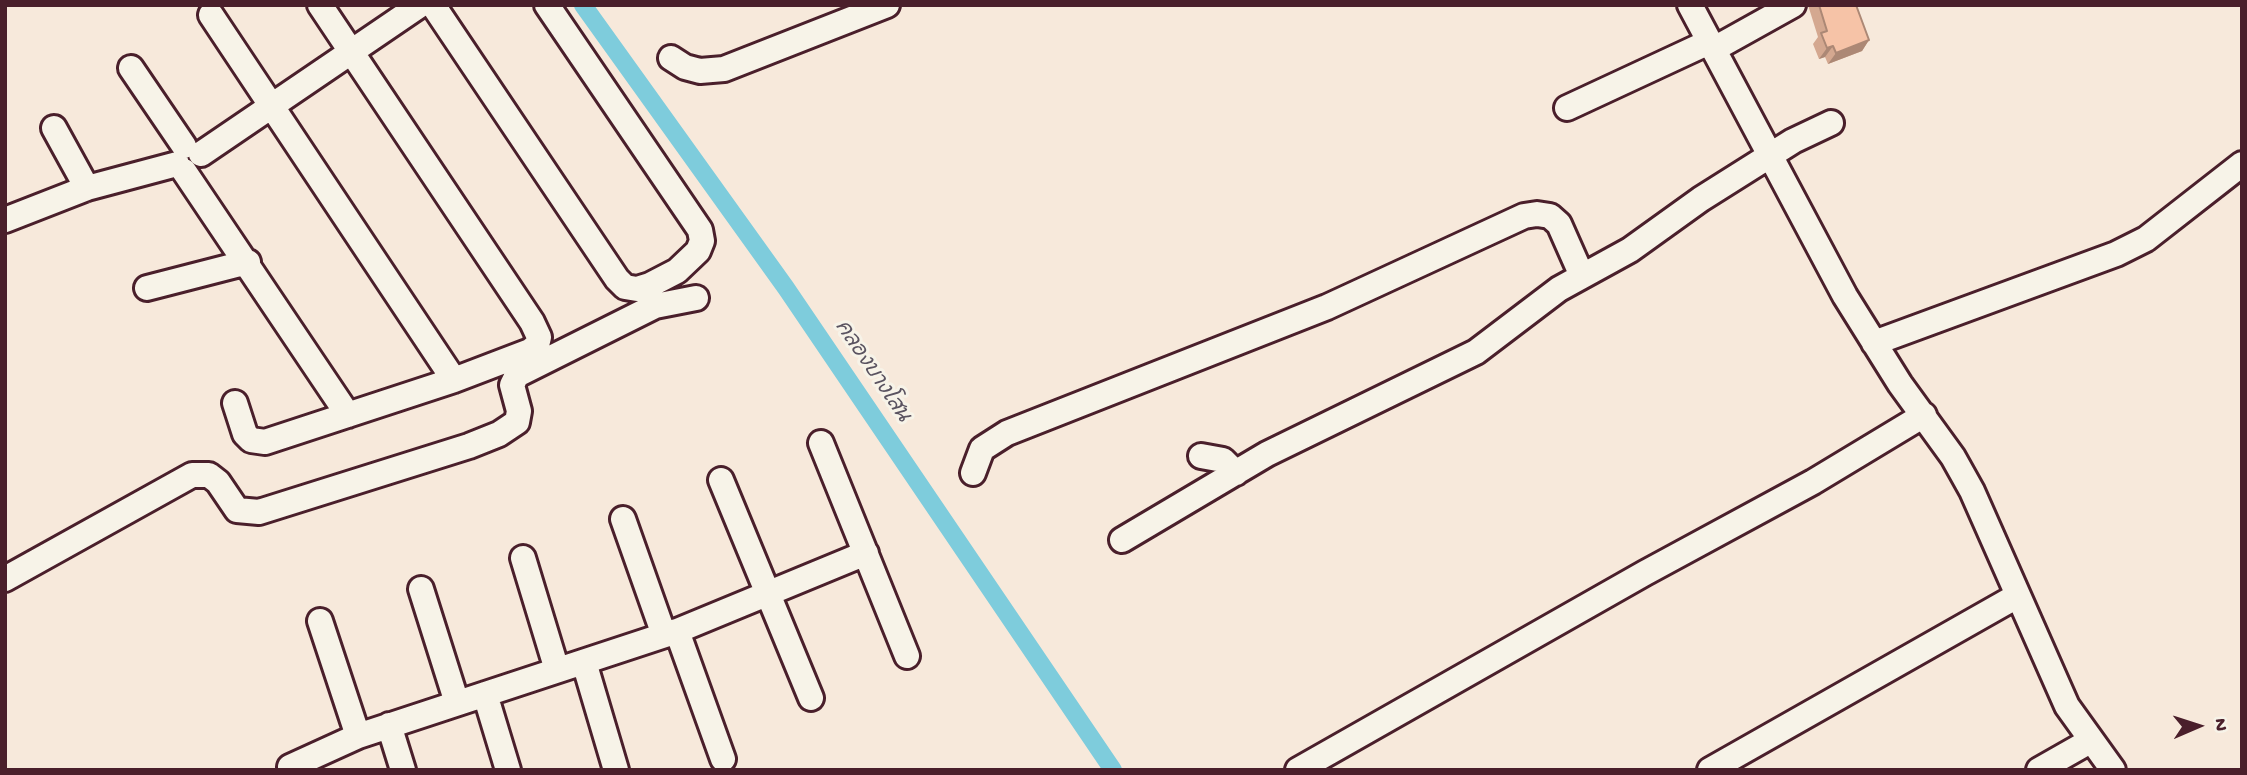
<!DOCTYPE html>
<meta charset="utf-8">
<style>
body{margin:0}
#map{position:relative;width:2247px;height:775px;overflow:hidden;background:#f7e9db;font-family:"Gochi Hand",sans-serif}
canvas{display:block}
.frame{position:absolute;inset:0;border:7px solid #4a1f2b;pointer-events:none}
.north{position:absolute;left:2163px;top:691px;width:70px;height:70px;-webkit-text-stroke:5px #f7f3e8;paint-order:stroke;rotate:87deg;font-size:19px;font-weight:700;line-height:28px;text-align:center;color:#4a1f2b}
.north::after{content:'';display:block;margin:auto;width:24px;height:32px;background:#4a1f2b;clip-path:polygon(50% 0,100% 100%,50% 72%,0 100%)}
</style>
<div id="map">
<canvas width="2247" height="775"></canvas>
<div class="frame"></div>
<div class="north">N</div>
</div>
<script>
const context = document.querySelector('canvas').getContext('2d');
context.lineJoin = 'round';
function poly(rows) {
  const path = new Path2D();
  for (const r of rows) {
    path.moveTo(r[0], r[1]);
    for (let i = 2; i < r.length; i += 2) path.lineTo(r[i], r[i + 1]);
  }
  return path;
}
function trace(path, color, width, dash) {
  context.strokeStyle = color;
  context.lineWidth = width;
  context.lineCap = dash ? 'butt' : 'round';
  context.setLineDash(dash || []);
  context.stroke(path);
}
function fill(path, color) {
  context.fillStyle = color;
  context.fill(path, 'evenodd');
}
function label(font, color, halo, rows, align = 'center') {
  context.font = font + ' "Gochi Hand","Playpen Sans Thai",sans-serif';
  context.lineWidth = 6;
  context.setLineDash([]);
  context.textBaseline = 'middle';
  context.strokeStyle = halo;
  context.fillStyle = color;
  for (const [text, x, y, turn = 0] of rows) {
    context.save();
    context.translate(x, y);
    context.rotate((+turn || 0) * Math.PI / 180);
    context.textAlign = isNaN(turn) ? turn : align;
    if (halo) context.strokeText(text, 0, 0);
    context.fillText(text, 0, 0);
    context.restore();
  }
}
trace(poly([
 [583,5,786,288,1113,770]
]), '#7eccdc', 18);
const minor = poly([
 [433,5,617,279,625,287,637,289,650,285,677,271,698,251,702,241,700,230,547,5],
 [1690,5,1845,296,1900,384,1953,457,1972,491,2067,706,2113,770],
 [211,15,454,380],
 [1714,49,1793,5],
 [671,58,685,67,700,71,724,69,887,5],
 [131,68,184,146],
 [1567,108,1709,42],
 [54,128,87,188],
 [201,154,420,5],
 [184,171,348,415],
 [5,220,87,188,177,164],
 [147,288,248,262],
 [1874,343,2116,254,2146,239,2242,164],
 [235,403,245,434,251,440,265,442,454,380,530,351,537,345,539,337,532,322,320,5],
 [821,443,907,656],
 [1201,456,1223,460,1236,473],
 [973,473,982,449,1007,433,1327,307,1524,216,1537,214,1550,216,1559,224,1582,276],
 [721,480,811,698],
 [623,519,664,635],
 [1122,540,1267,454,1476,352,1559,289,1630,250,1701,199,1793,141,1831,123],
 [523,558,557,670],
 [5,579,192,475,209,475,218,482,237,510,259,512,469,446,499,434,517,422,519,411,512,385,517,375,655,306,696,298],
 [421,589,457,703],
 [320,621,358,736],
 [677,631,723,759],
 [584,662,616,770],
 [485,694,508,770],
 [389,725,403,770],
 [290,767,358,736,677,631,866,553],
 [1298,770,1645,573,1813,482,1924,415],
 [1710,770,2017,596],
 [2039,770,2090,741]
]);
trace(minor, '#4a1f2b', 30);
trace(minor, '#f7f3e8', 24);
fill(poly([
 [1808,5,1856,5,1869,40,1862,51,1828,64,1825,57,1819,59,1813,44,1818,37]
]), '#d4a890');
fill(poly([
 [1869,40,1862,51,1828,64,1836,53],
 [1833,46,1825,57,1819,59,1827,48]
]), '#ac8875');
const building = poly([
 [1819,5,1856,5,1869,40,1836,53,1833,46,1827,48,1821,33,1827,31,1819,5]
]);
fill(building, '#f6c3a7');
trace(building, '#ac8875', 2);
label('italic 21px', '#5a5360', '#f7f3e8', [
 ["คลองบางโสน",871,372,56]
]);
</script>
